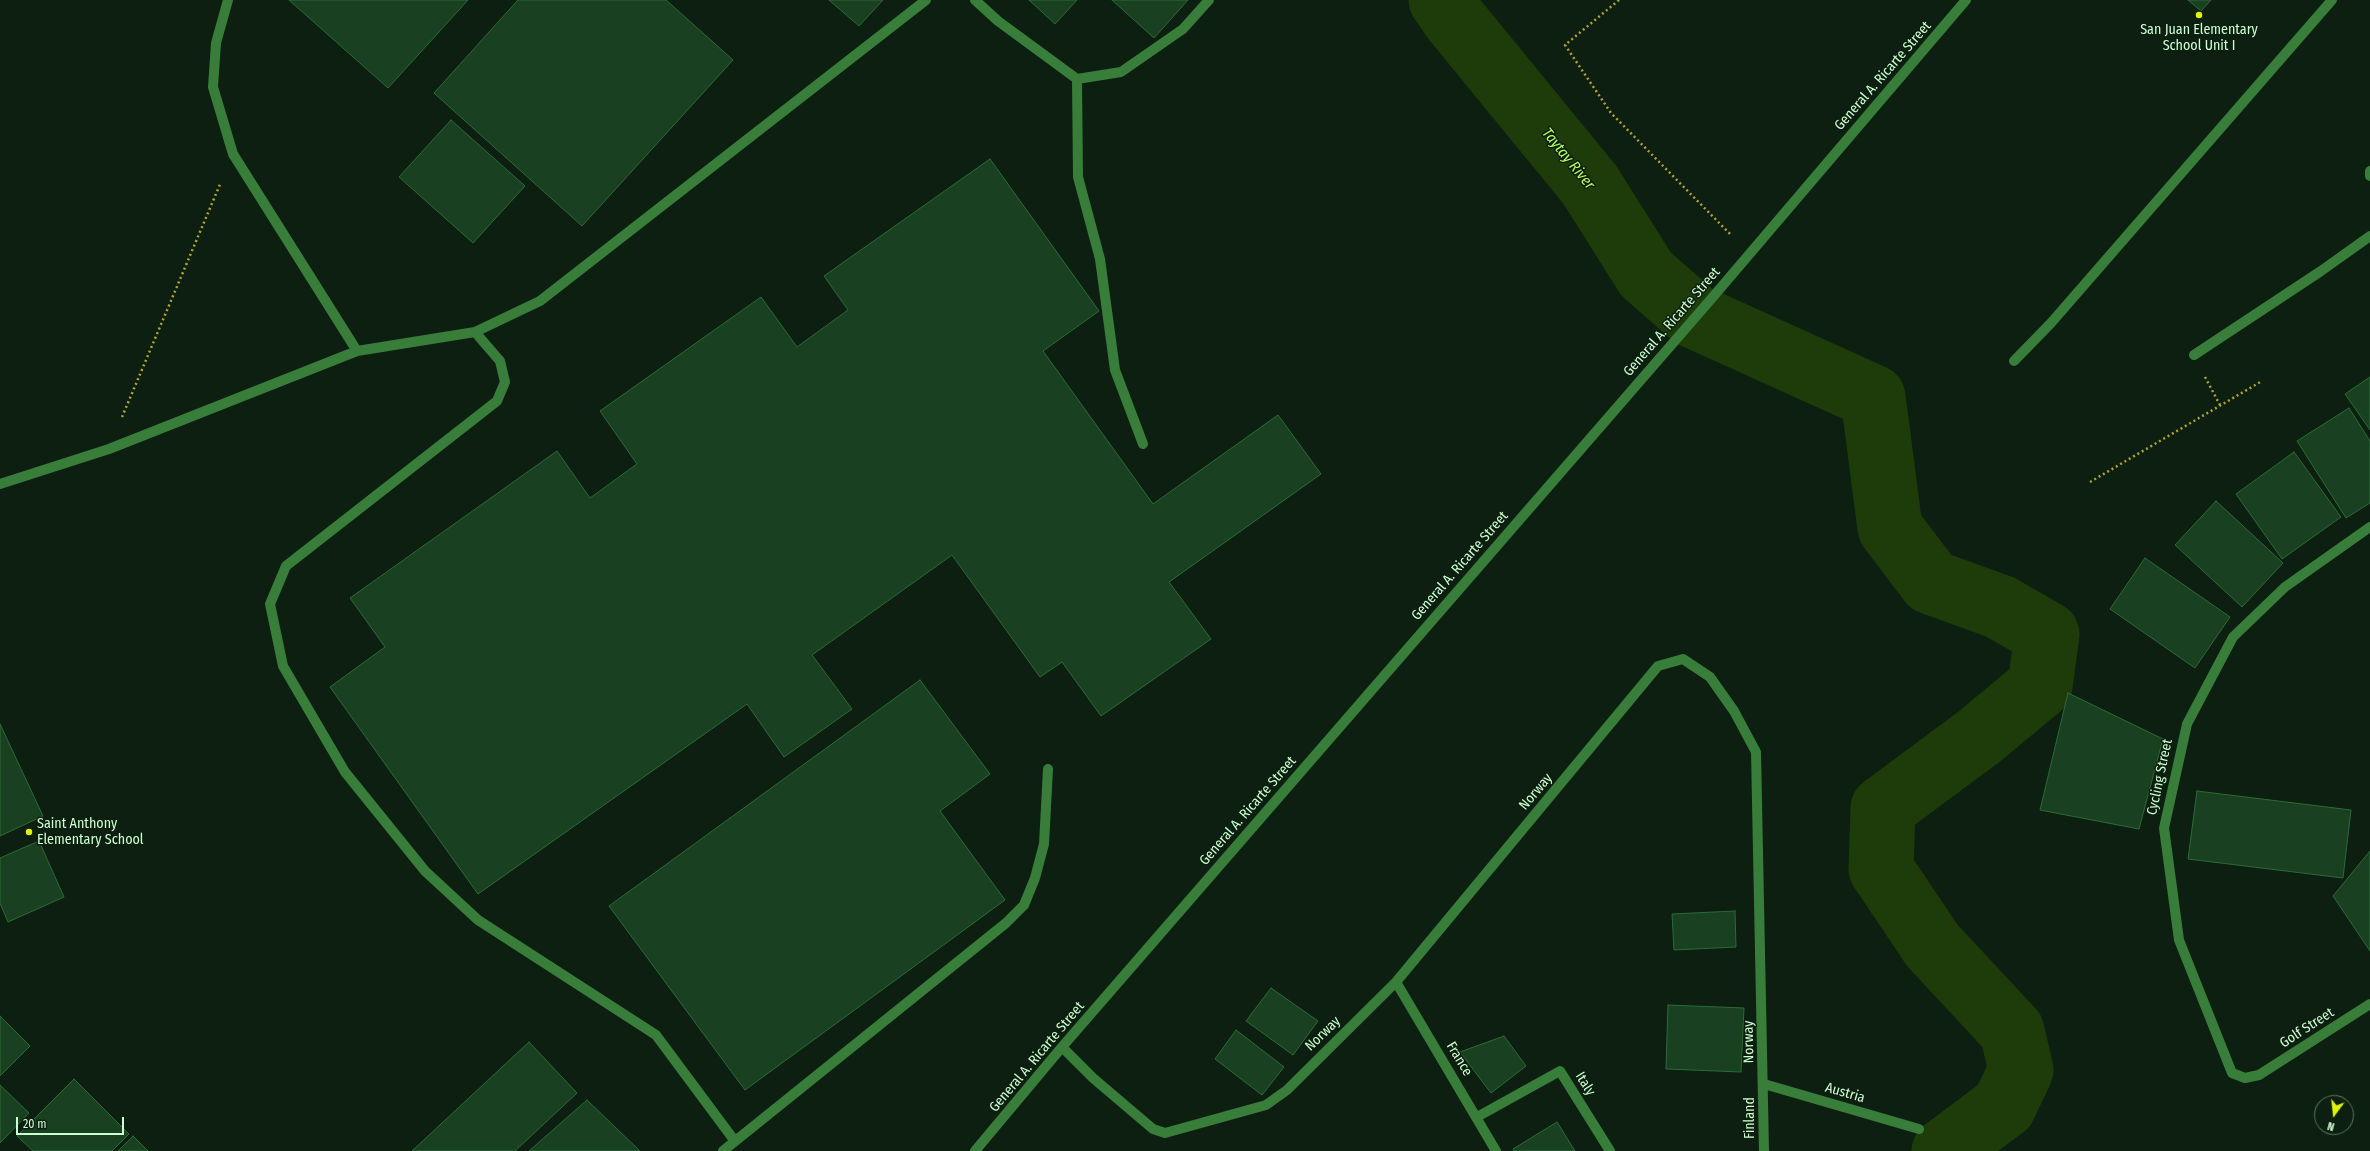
<!DOCTYPE html>
<style>
body{margin:0}
#map{position:relative;width:2370px;height:1151px;overflow:hidden;background:#0d1f10;font-family:"Fira Sans Condensed",sans-serif}
canvas{display:block}
.north{position:absolute;left:2314px;top:1095px;width:40px;height:40px;box-sizing:border-box;background:#0d1f10;border:1px solid #59785d;border-radius:50%;rotate:195deg;font-size:11px;font-weight:700;line-height:16px;text-align:center;color:#ccfed1}
.north::after{content:'';display:block;margin:auto;width:14px;height:18px;background:#dff303;clip-path:polygon(50% 0,100% 100%,50% 72%,0 100%)}
.scale{position:absolute;left:16px;top:1117px;width:108px;height:18px;box-sizing:border-box;border:2px solid #ccfed1;border-top:0;padding-left:5px;font-size:12px;line-height:14px;white-space:nowrap;color:#ccfed1;-webkit-text-stroke:3px #0d1f10;paint-order:stroke}
</style>
<div id="map">
<canvas width="2370" height="1151"></canvas>
<div class="north">N</div>
<div class="scale">20 m</div>
</div>
<script>
const context = document.querySelector('canvas').getContext('2d');
context.lineJoin = 'round';
function poly(rows) {
  const path = new Path2D();
  for (const r of rows) {
    path.moveTo(r[0], r[1]);
    for (let i = 2; i < r.length; i += 2) path.lineTo(r[i], r[i + 1]);
  }
  return path;
}
function trace(path, color, width, dash) {
  context.strokeStyle = color;
  context.lineWidth = width;
  context.lineCap = dash ? 'butt' : 'round';
  context.setLineDash(dash || []);
  context.stroke(path);
}
function fill(path, color) {
  context.fillStyle = color;
  context.fill(path, 'evenodd');
}
function label(font, color, halo, rows, align = 'center') {
  context.font = font + ' "Fira Sans Condensed",sans-serif';
  context.lineWidth = 3;
  context.setLineDash([]);
  context.textBaseline = 'middle';
  context.strokeStyle = halo;
  context.fillStyle = color;
  for (const [text, x, y, turn = 0] of rows) {
    context.save();
    context.translate(x, y);
    context.rotate((+turn || 0) * Math.PI / 180);
    context.textAlign = isNaN(turn) ? turn : align;
    if (halo) context.strokeText(text, 0, 0);
    context.fillText(text, 0, 0);
    context.restore();
  }
}
trace(poly([
 [1441,0,1454,19,1590,185,1646,274,1694,316,1873,397,1890,528,1931,582,2000,607,2047,634,2040,686,1980,736,1883,808,1881,869,1932,945,2012,1031,2021,1070,2004,1106,1944,1151]
]), '#1d3c0a', 65);
const building = poly([
 [289,0,468,0,388,88,289,0],
 [518,0,666,0,733,60,582,226,434,93,518,0],
 [829,0,883,0,859,26,829,0],
 [1029,0,1077,0,1055,24,1029,0],
 [1112,0,1188,0,1154,38,1112,0],
 [2188,0,2211,0,2201,11,2188,0],
 [451,120,525,186,473,243,399,177,451,120],
 [990,159,1099,311,1043,351,1153,504,1278,415,1321,474,1169,582,1211,639,1101,716,1062,662,1040,677,952,555,812,655,852,709,784,757,747,704,478,894,330,687,385,647,350,598,557,451,590,498,637,464,600,411,761,297,797,347,848,310,824,276,990,159],
 [2370,377,2370,430,2345,394,2370,377],
 [2349,408,2370,441,2370,503,2346,518,2297,441,2349,408],
 [2294,452,2341,517,2282,559,2236,494,2294,452],
 [2216,501,2283,563,2242,607,2175,545,2216,501],
 [2145,558,2230,617,2195,668,2110,609,2145,558],
 [920,680,990,774,940,811,1005,900,745,1090,609,906,920,680],
 [2068,693,2163,739,2139,829,2040,810,2068,693],
 [0,724,43,816,0,836,0,724],
 [2197,791,2351,810,2343,878,2188,859,2197,791],
 [39,841,64,897,8,922,0,903,0,858,39,841],
 [2370,851,2370,951,2333,896,2370,851],
 [1735,911,1736,947,1674,950,1672,914,1735,911],
 [1271,988,1318,1021,1293,1055,1246,1021,1271,988],
 [1668,1005,1744,1008,1741,1072,1666,1069,1668,1005],
 [0,1016,30,1046,0,1076,0,1016],
 [1236,1030,1284,1067,1262,1095,1215,1059,1236,1030],
 [1504,1036,1526,1066,1491,1093,1460,1052,1504,1036],
 [529,1042,577,1093,515,1151,412,1151,529,1042],
 [74,1079,129,1134,112,1151,33,1151,17,1136,74,1079],
 [0,1085,29,1113,0,1143,0,1085],
 [587,1100,640,1151,529,1151,587,1100],
 [1557,1122,1575,1151,1514,1151,1513,1149,1557,1122],
 [133,1136,148,1151,118,1151,133,1136]
]);
fill(building, '#194020');
trace(building, '#2b6c37', 1);
trace(poly([
 [1619,0,1565,45,1611,113,1732,236],
 [2205,377,2220,405],
 [122,417,221,182],
 [2090,482,2262,381]
]), '#afa52f', 2.5, [2, 3]);
trace(poly([
 [228,0,216,43,213,87,233,154,357,351],
 [975,0,998,21,1077,79,1078,177,1100,259,1115,370,1143,444],
 [1077,79,1121,72,1183,29,1209,0],
 [2370,171,2370,176],
 [475,332,500,361,505,382,497,401,286,566,270,604,283,666,345,772,425,871,478,920,656,1035,734,1140],
 [2194,355,2321,271,2370,236],
 [2014,361,2051,323,2332,0],
 [0,484,109,449,357,351,475,332,540,301,926,0],
 [2370,527,2285,587,2233,637,2187,724,2164,828,2179,940,2232,1073,2245,1078,2259,1075,2370,1004],
 [1396,982,1496,1151],
 [1062,1047,1093,1078,1153,1129,1165,1133,1266,1105,1287,1090,1396,982,1658,666,1683,659,1710,677,1734,711,1756,752,1764,1151],
 [1764,1084,1919,1129],
 [1477,1117,1560,1071,1610,1151],
 [723,1151,1006,923,1024,905,1035,878,1044,844,1048,769],
 [975,1151,1062,1047,1712,298,1966,0]
]), '#387e3a', 10);
for (const [x, y, r, color] of [
 [2199,15,4,"#dff303"],
 [29,832,4,"#dff303"]
]) {
  const dot = new Path2D();
  dot.arc(x, y, r, 0, 2 * Math.PI);
  context.fillStyle = color;
  context.fill(dot);
  trace(dot, '#0d1f10', 1.5);
}
label('14px', '#ccfed1', '#0d1f10', [
 ["San Juan Elementary",2199,30],
 ["School Unit I",2199,46],
 ["Saint Anthony",37,824,"left"],
 ["Elementary School",37,840,"left"]
]);
label('14px', '#ccfed1', '#0d1f10', [
 ["General A. Ricarte Street",1883,76,-49],
 ["General A. Ricarte Street",1672,322,-49],
 ["General A. Ricarte Street",1460,566,-49],
 ["Cycling Street",2160,777,-78],
 ["Norway",1536,792,-50],
 ["General A. Ricarte Street",1248,811,-49],
 ["Golf Street",2307,1028,-33],
 ["Norway",1323,1034,-44],
 ["Norway",1749,1042,-91],
 ["General A. Ricarte Street",1037,1057,-50],
 ["France",1459,1059,59],
 ["Italy",1585,1084,58],
 ["Austria",1845,1093,16],
 ["Finland",1750,1118,-90]
]);
label('italic 15px', '#b5fd5b', '#0d1f10', [
 ["Taytay River",1568,159,51]
]);
</script>
